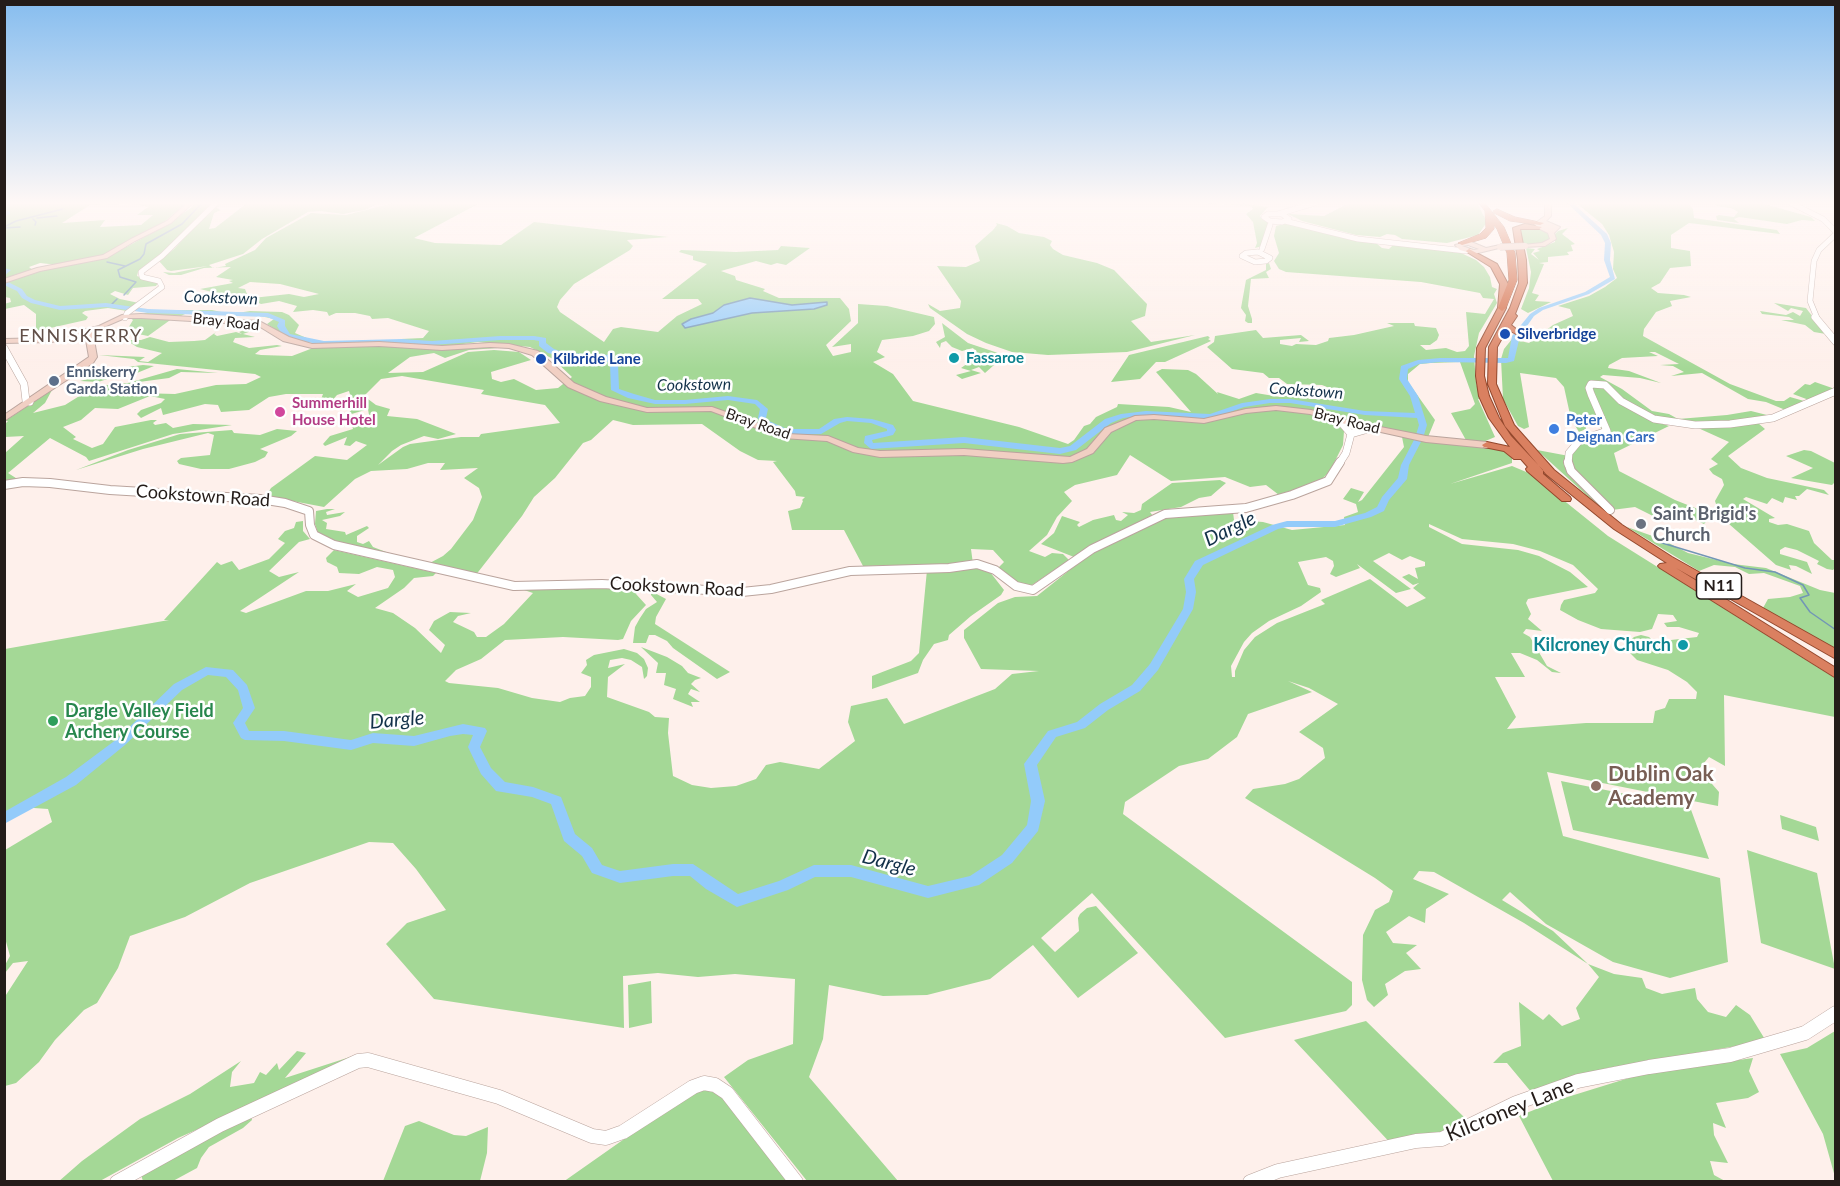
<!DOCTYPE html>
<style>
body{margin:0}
#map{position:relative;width:1840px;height:1186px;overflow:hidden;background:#fef0eb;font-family:Lato,sans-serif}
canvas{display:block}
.frame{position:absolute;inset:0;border:6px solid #241c19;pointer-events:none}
</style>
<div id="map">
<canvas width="1840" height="1186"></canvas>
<div class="frame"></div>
</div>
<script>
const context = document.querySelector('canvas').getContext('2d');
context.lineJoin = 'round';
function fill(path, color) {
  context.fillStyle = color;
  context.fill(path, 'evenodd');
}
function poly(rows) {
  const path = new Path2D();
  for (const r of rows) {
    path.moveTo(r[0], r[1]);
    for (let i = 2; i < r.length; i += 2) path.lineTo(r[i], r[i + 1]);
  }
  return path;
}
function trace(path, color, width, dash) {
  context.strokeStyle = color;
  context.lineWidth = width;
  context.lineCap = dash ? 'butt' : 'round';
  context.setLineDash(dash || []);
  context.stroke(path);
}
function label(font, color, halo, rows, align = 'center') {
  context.font = font + ' Lato,sans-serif';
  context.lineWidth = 5;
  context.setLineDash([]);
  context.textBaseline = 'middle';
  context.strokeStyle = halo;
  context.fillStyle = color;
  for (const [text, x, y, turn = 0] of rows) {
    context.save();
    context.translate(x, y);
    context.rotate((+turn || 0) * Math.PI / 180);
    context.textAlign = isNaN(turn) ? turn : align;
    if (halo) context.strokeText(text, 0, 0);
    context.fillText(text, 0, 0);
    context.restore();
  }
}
fill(poly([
 [4,203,186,203,162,224,144,232,104,256,58,265,40,263,29,267,33,270,5,279],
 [136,204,148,207,137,215,153,215,141,225,100,227,105,220,62,223,90,205],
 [194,203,213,203,171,247,138,272,137,276,158,283,156,286,133,288,128,295,115,291,110,294,120,299,139,303,127,311,108,308,85,311,82,313,88,317,86,320,28,333,27,330,36,327,36,314,24,305,5,309,4,304,11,302,10,298,5,297,5,282,39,270,106,258,165,226,192,207],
 [217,203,223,203,217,208,221,210,214,213,209,229,215,228,247,203,380,203,365,210,343,214,320,211,308,212,262,239,243,254,209,265,213,268,226,266,225,264,255,250,266,238,311,213,346,215,393,203,480,203,414,238,435,243,501,245,534,222,668,237,627,240,633,246,630,250,574,284,560,300,557,307,560,312,604,342,613,329,621,327,658,332,677,316,702,304,698,299,662,299,707,264,693,260,693,256,679,252,681,250,736,252,778,250,781,246,810,248,786,265,777,263,771,265,756,261,721,271,735,276,736,280,765,289,763,291,779,298,840,298,849,309,851,321,826,345,833,356,851,352,851,344,832,347,858,323,858,304,887,306,934,317,935,324,929,331,913,336,882,340,877,352,885,357,873,362,893,374,913,401,1019,427,1068,444,1074,440,1084,426,1090,424,1096,417,1117,407,1118,404,1169,407,1191,412,1156,372,1162,369,1188,370,1196,374,1218,394,1217,392,1239,399,1256,393,1280,397,1286,393,1303,394,1309,399,1332,399,1331,394,1334,390,1322,385,1287,384,1279,378,1269,378,1263,373,1232,369,1207,347,1214,342,1215,336,1256,330,1263,338,1301,335,1309,341,1299,342,1301,338,1280,340,1280,344,1292,346,1296,344,1316,345,1328,341,1329,338,1354,335,1394,326,1387,323,1414,323,1415,326,1436,328,1439,335,1437,340,1430,345,1420,345,1426,350,1446,348,1457,352,1465,351,1469,346,1466,312,1485,314,1494,299,1483,298,1480,293,1421,282,1286,272,1279,269,1274,261,1279,253,1274,236,1276,226,1286,223,1376,243,1382,248,1389,249,1392,246,1400,245,1461,253,1476,260,1484,267,1490,277,1492,287,1497,289,1494,294,1497,303,1479,333,1474,356,1476,382,1480,399,1478,399,1495,437,1483,442,1467,442,1451,413,1470,409,1475,404,1460,362,1431,363,1420,364,1408,374,1408,382,1435,420,1428,437,1330,418,1344,431,1343,445,1330,471,1321,480,1279,495,1266,485,1250,487,1225,477,1171,481,1130,455,1117,475,1075,485,1064,492,1072,501,1057,517,1047,535,1029,551,1045,557,1052,553,1063,554,1069,560,1023,591,998,568,1004,562,993,550,971,549,973,564,863,566,844,530,792,530,788,511,800,508,803,501,802,500,805,497,796,496,795,491,773,462,777,461,758,460,740,451,702,424,633,425,613,420,591,440,583,443,555,478,534,497,522,516,475,576,426,565,443,556,451,549,473,520,482,497,479,488,464,478,478,468,440,470,445,463,428,463,407,469,371,471,355,479,324,507,266,496,271,488,315,456,347,460,367,445,356,441,350,446,344,445,347,437,325,446,323,444,330,436,353,429,351,422,369,415,368,409,345,416,357,405,348,405,352,401,349,391,337,395,330,403,320,402,323,394,286,394,269,397,249,410,221,412,218,405,205,404,163,415,161,408,141,418,137,414,141,410,161,403,165,399,150,396,118,409,95,408,81,420,63,427,76,437,73,439,92,448,103,444,115,427,151,420,157,420,153,423,155,425,166,423,173,428,193,424,232,425,173,434,89,461,86,457,50,438,8,473,19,480,5,484,5,453,24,436,5,437,5,424,8,421,5,421,52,390,45,403,33,413,65,405,81,395,72,394,73,391,78,388,128,383,177,369,218,373,181,372,169,378,139,382,122,389,139,393,175,394,216,385,246,384,261,377,255,374,138,362,134,359,99,355,145,357,139,361,148,362,162,353,137,347,129,342,131,340,141,340,150,337,169,342,194,341,205,340,216,332,214,334,217,336,236,332,242,334,239,332,256,326,260,328,243,334,255,337,235,338,233,342,249,348,277,345,282,346,260,350,255,354,261,355,292,356,313,348,355,345,417,348,494,346,498,348,469,350,445,358,434,353,410,357,388,373,423,372,468,352,494,350,519,352,531,360,491,372,492,379,501,382,514,379,536,390,558,388,572,377,553,359,530,347,478,342,441,347,398,342,401,339,423,338,429,331,388,318,372,319,370,316,355,313,336,313,329,316,327,312,313,310,293,312,297,306,279,301,261,304,255,301,242,302,248,304,235,303,221,297,220,294,200,289,233,283,229,281,233,280,216,277,231,267,204,268,181,275,169,275,163,272,174,273,208,266,171,271,167,270,159,261,174,249],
 [250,282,280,284,319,294,304,297,289,294,243,299,238,293,247,294,245,289,238,288],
 [402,376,484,390,481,394,545,405,560,423,481,434,479,437,461,437,410,444,403,447,378,465,392,451,401,445,424,436,438,439,456,434,417,419,387,416,390,409,376,405,364,396,381,379],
 [1201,203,1241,203,1268,207,1260,216,1268,223,1262,246,1255,248,1257,243,1253,222,1246,214,1253,209,1251,206],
 [1349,203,1477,203,1487,222,1478,235,1447,243,1402,239,1395,235,1387,234,1380,237,1356,235,1302,221,1288,214,1324,216],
 [1576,203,1688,203,1693,209,1694,218,1777,230,1780,234,1689,223,1671,235,1671,248,1690,251,1691,266,1670,268,1660,283,1651,288,1658,293,1684,295,1691,297,1670,301,1672,306,1656,312,1644,329,1643,336,1730,384,1776,401,1784,401,1790,397,1804,401,1793,409,1783,409,1766,402,1748,399,1702,373,1671,376,1684,372,1673,366,1660,365,1679,364,1655,352,1649,352,1658,356,1622,358,1609,365,1608,368,1629,371,1661,383,1640,378,1603,375,1600,377,1622,389,1652,411,1669,414,1678,419,1727,415,1751,411,1771,416,1758,423,1765,429,1728,456,1741,468,1767,478,1824,490,1829,495,1807,489,1799,496,1795,496,1797,500,1785,497,1783,503,1772,498,1767,504,1746,497,1743,499,1775,518,1769,519,1769,522,1778,525,1787,524,1809,531,1814,543,1832,560,1835,560,1835,568,1833,570,1827,569,1817,564,1819,561,1797,550,1785,547,1780,550,1780,554,1807,562,1812,574,1796,566,1789,565,1791,570,1776,565,1729,524,1719,518,1710,517,1704,524,1672,509,1653,516,1635,507,1604,511,1537,450,1569,456,1581,436,1602,429,1598,425,1586,424,1586,429,1579,432,1571,419,1564,387,1556,378,1520,373,1529,427,1524,429,1518,426,1503,399,1501,359,1504,349,1512,339,1529,343,1553,325,1573,316,1570,309,1558,306,1589,296,1605,287,1617,278,1613,269,1614,252,1609,235,1602,224],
 [1660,423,1687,423,1729,442,1711,459,1718,464,1709,469,1713,474,1722,479,1724,485,1715,501,1717,507,1708,513,1675,500,1619,471,1614,453,1669,426],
 [1714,203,1761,203,1811,217,1815,221,1802,220,1787,224,1739,217,1734,219,1739,223,1717,220,1716,216,1719,215,1734,217,1738,212,1731,208,1716,206],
 [996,223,1007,226,1019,233,1044,237,1052,241,1050,245,1053,249,1063,255,1097,263,1114,270,1147,304,1145,316,1131,321,1151,342,1195,335,1127,352,1048,355,1012,352,986,343,967,334,930,308,928,304,940,311,960,308,961,301,937,266,966,267,980,261,975,246,993,230,997,225],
 [1517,228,1540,228,1549,232,1551,238,1546,242,1524,246],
 [1568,228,1562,234,1575,244,1571,245,1573,251,1567,252,1569,255,1548,257,1548,262,1539,263,1544,264,1532,293,1539,295,1535,301,1551,302,1528,313,1521,309,1529,288,1531,272,1526,248,1535,249,1531,254,1539,260,1533,253,1540,251,1537,249,1555,242,1555,234,1558,231],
 [1269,263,1271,269,1266,272,1269,278,1251,279,1248,306,1252,319,1252,323,1248,323,1245,321,1246,315,1241,308,1246,280,1266,270,1266,264],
 [1774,303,1806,308,1826,334,1814,332,1805,325,1781,320,1794,320,1789,317,1762,314,1760,311,1786,315,1793,312,1800,316,1803,311,1791,308,1788,311],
 [155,310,212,310,231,314,250,311,282,312,289,315,299,325,295,333,309,339,303,342,291,339,267,324,274,319,260,316,190,314,189,312,181,316,142,314],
 [136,317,173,318,148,336,138,334,140,328,127,330,133,320,130,318],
 [942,323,968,343,1007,356,1019,357,994,365,985,373,979,367,971,370,981,373,962,379,956,375,971,371,961,368,974,359,977,354,973,348,962,351,952,347,946,341,941,343,940,348,936,342,945,337],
 [1208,336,1210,338,1208,339,1211,341,1165,362,1156,362,1140,379,1111,382,1129,355],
 [143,365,154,366,132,375,120,375,98,382,80,381,100,376,119,368],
 [1815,382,1835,389,1809,400,1793,394,1805,384,1810,385],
 [277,429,297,431,291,436,260,449,268,452,265,457,255,462,229,469,201,469,179,464,177,461,181,458,210,455,214,435,208,433,143,449,76,470,128,450,180,434,232,430,234,433,260,435],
 [1402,437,1495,448,1506,452,1512,457,1512,463,1450,484,1512,466,1531,474,1608,536,1835,678,1835,717,1724,695,1725,766,1709,757,1699,769,1719,792,1718,806,1547,772,1563,836,1720,878,1728,962,1670,978,1613,962,1546,924,1510,892,1502,900,1553,931,1588,964,1614,974,1642,978,1646,988,1662,994,1695,988,1697,999,1708,1012,1726,1017,1736,1005,1750,1015,1766,1041,1607,1068,1532,1093,1507,1063,1493,1063,1503,1053,1521,1046,1519,1002,1543,1020,1549,1014,1562,1026,1580,1019,1576,1008,1599,977,1588,964,1524,923,1434,872,1419,871,1413,879,1449,894,1426,909,1425,923,1409,916,1386,932,1393,943,1417,945,1406,953,1421,969,1405,971,1385,984,1388,995,1374,1007,1367,1000,1362,980,1363,935,1375,910,1389,902,1393,891,1375,878,1245,798,1253,789,1285,784,1299,779,1325,758,1323,748,1299,732,1338,704,1309,688,1288,681,1312,692,1248,714,1237,737,1208,759,1179,766,1125,802,1123,814,1352,982,1352,1005,1346,1011,1225,1038,1092,893,1041,938,1055,952,1079,931,1078,918,1080,914,1087,908,1096,906,1138,953,1078,998,1033,945,990,979,927,995,883,996,829,985,823,1039,809,1077,898,1181,807,1181,724,1077,748,1060,793,1044,795,979,735,974,698,977,658,973,623,976,624,1028,434,999,386,944,407,923,446,910,416,869,393,843,369,842,250,883,185,917,130,936,118,968,97,1003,84,1010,55,1040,39,1062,16,1083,5,1086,4,998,28,961,13,963,5,973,5,965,10,956,5,938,5,850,52,822,48,809,34,808,28,803,5,816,5,649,169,620,164,620,217,562,221,565,232,561,239,570,269,559,285,543,278,539,285,531,294,528,296,522,303,521,303,531,310,539,299,542,269,571,279,577,299,572,240,611,246,613,306,591,328,591,356,584,347,591,358,597,388,588,395,577,393,570,377,567,359,574,339,573,337,567,327,562,326,558,334,550,436,573,433,576,414,578,404,588,375,608,393,613,415,628,441,653,445,645,429,630,434,621,450,612,471,613,458,616,453,622,474,632,477,637,486,637,504,624,533,593,518,588,607,586,640,589,636,594,646,605,631,621,623,639,618,640,563,637,505,640,481,659,456,670,445,681,449,683,498,688,532,698,560,702,570,698,585,696,591,687,591,677,581,673,587,665,586,660,594,655,624,649,637,653,644,659,648,668,647,676,644,679,642,667,631,660,622,658,610,660,608,668,625,664,608,677,607,697,649,712,655,717,669,718,668,733,673,776,692,785,711,788,736,786,756,779,766,765,780,762,819,769,855,741,848,722,851,706,887,698,904,724,995,689,1012,674,1039,671,981,669,964,638,964,630,998,603,1015,597,1037,596,1086,557,1164,517,1233,512,1234,520,1263,522,1292,530,1345,525,1344,517,1358,512,1356,504,1343,499,1351,488,1364,492,1358,502,1362,500,1404,447],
 [1429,524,1462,539,1513,544,1540,551,1573,565,1598,589,1595,593,1564,600,1561,605,1560,610,1578,620,1601,629,1640,632,1652,629,1658,614,1673,615,1677,621,1664,623,1667,627,1679,627,1699,633,1697,637,1671,640,1667,642,1666,647,1662,649,1649,637,1641,635,1634,637,1627,643,1629,652,1637,660,1668,670,1687,682,1697,692,1696,699,1669,699,1665,708,1655,711,1653,723,1586,723,1507,729,1516,717,1495,677,1525,677,1511,653,1520,653,1537,660,1552,672,1561,673,1547,666,1530,637,1523,633,1526,629,1542,631,1528,619,1531,614,1526,603,1528,599,1588,587,1570,572,1539,556,1518,550,1462,544,1429,527],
 [1389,553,1402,560,1410,556,1425,562,1425,566,1415,568,1418,579,1409,574,1402,577,1413,585,1419,583,1419,580,1419,583,1413,588,1426,598,1407,607,1370,579,1321,600,1325,604,1277,623,1255,637,1244,650,1235,671,1235,677,1232,677,1231,666,1244,642,1252,633,1269,621,1301,606,1321,592,1320,588,1308,585,1298,562,1326,557,1333,561,1334,566,1330,574,1336,577,1360,568,1357,564,1396,593,1411,589,1373,561],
 [1804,450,1811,451,1835,463,1835,482,1832,485,1791,478,1813,468,1786,456],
 [1220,480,1226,483,1211,496,1199,498,1181,507,1150,512,1153,516,1074,557,1041,544,1054,533,1062,516,1080,522,1077,525,1079,527,1093,520,1114,515,1116,520,1121,521,1128,515,1122,512,1134,513,1141,510,1142,504,1172,483],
 [327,509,335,509,326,512,327,515,345,512,340,516,322,520,327,523,326,529,345,532,346,535,367,526,369,528,357,536,357,542,363,544,369,541,373,547,394,555,339,542,318,533,315,524,316,511],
 [1627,527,1661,539,1688,553,1733,564,1766,568,1820,590,1835,593,1835,649,1763,608,1768,599,1790,597,1803,593,1800,586,1764,573,1749,574,1735,567,1714,565,1699,571],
 [975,568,990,572,1004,590,1001,595,971,616,949,635,948,640,934,644,923,660,918,673,872,689,872,676,911,661,919,653,927,570],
 [651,591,666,599,656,617,655,624,730,672,717,679,673,648,667,641,655,635,649,635,646,643,633,643,635,627,640,618,646,609,657,602,651,595],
 [641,647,667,657,682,666,688,673,701,678,695,680,691,684,700,692,691,689,688,694,700,702,691,702,693,707,673,699,676,689,664,685,666,673,656,673,658,663],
 [1561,781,1690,807,1709,859,1573,830],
 [1780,815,1816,827,1819,841,1782,829],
 [1747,850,1817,873,1835,969,1761,943],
 [651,981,652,1023,629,1028,628,985],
 [1366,1021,1465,1118,1447,1132,1395,1148,1294,1040],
 [1835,1031,1835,1177,1823,1134,1780,1054,1807,1048],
 [297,1051,306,1053,285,1078,353,1056,275,1095,178,1138,100,1181,58,1182,82,1161,140,1119,190,1094,241,1061,232,1072,230,1087,254,1083,260,1072,266,1075,277,1063,279,1070],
 [1753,1058,1749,1071,1759,1092,1748,1098,1716,1103,1726,1128,1713,1123,1714,1135,1728,1163,1710,1161,1714,1175,1725,1181,1553,1181,1519,1116,1561,1099,1645,1073],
 [694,1090,709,1090,721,1095,788,1182,563,1182],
 [251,1116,252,1120,243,1128,209,1147,201,1158,197,1168,173,1181,143,1181,140,1172],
 [419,1121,454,1135,466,1136,488,1127,487,1153,480,1181,383,1181,405,1126]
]), '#a4d896');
const water = poly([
 [750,298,792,305,827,302,827,305,814,309,752,313,685,328,682,324,691,319,713,313,724,305,750,298]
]);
fill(water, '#93cbfa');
trace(water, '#7296b6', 1.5);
trace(poly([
 [37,218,57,216],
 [33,219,36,222,35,225],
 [4,227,16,221,63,209],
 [4,228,20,227],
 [107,262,125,266],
 [124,295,136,282,120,277,118,270,140,259,144,254,146,244,182,224,202,203],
 [111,305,117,299],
 [1659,542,1745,568,1775,572,1803,585,1809,595,1800,598,1810,612,1836,630]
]), '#7296b6', 1.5);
fill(poly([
 [1567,203,1573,203,1607,234,1611,243,1610,260,1615,279,1589,294,1543,310,1534,316,1520,336,1514,361,1506,363,1440,362,1419,364,1408,369,1407,379,1418,396,1427,425,1423,438,1409,465,1407,479,1389,500,1384,511,1371,517,1335,527,1287,527,1278,529,1203,565,1194,579,1196,592,1193,609,1158,670,1140,691,1108,710,1085,728,1056,737,1037,765,1045,801,1038,831,1012,863,979,885,928,898,851,877,815,877,788,890,737,907,706,889,690,876,673,876,620,883,592,873,582,856,564,841,551,804,532,797,496,791,481,774,468,747,473,735,463,734,450,736,414,746,373,743,351,750,284,741,245,740,241,738,233,723,243,708,238,690,226,677,208,675,182,690,125,745,76,785,4,824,4,812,66,777,117,739,174,684,206,667,233,670,247,685,255,708,245,723,249,731,284,731,351,740,373,733,414,736,463,724,485,728,487,731,480,747,491,768,505,782,533,787,561,797,575,834,592,848,602,865,620,871,673,864,693,864,738,894,779,881,814,865,851,865,928,886,970,876,1002,855,1027,825,1031,801,1024,764,1048,731,1077,722,1100,704,1132,685,1150,664,1183,609,1186,592,1184,579,1195,561,1272,525,1287,521,1335,521,1365,513,1377,507,1382,497,1398,478,1401,465,1415,438,1419,425,1417,418,1365,415,1290,403,1270,403,1244,407,1211,419,1146,415,1123,418,1111,423,1076,450,1060,454,964,443,871,449,864,443,865,436,887,431,887,429,871,423,847,421,840,423,821,434,786,435,763,425,758,418,760,409,755,404,728,400,685,404,655,404,628,398,611,390,610,364,604,359,566,357,548,353,539,346,539,341,534,340,500,340,432,345,402,343,324,345,284,338,277,326,279,322,267,317,148,313,106,307,60,310,31,303,22,298,17,291,4,285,4,280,22,289,27,296,35,300,60,306,106,303,148,309,268,313,285,320,285,326,290,334,324,341,402,339,432,341,500,336,534,336,546,338,546,343,554,349,566,353,609,355,618,363,619,389,634,394,655,400,685,400,728,396,757,400,768,409,766,418,769,421,787,429,819,429,834,419,847,417,872,419,893,425,896,430,893,435,872,440,873,443,964,437,1060,448,1070,446,1105,419,1121,414,1146,411,1210,414,1242,403,1270,399,1290,399,1365,411,1415,413,1410,396,1399,379,1401,366,1418,360,1440,358,1508,358,1512,336,1530,314,1539,308,1585,292,1610,277,1604,260,1605,243,1601,235,1567,203],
 [4,209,10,212,10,214,4,216,4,209],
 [4,268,11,270,4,276,4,268]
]), '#93cbfa');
const tertiaryFar3 = poly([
 [1791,203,1823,219,1836,232],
 [1268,214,1282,214,1289,219,1282,222,1270,221,1264,217,1268,214],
 [1278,214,1315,203],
 [1285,221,1358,239,1466,251],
 [1262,249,1270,225],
 [1258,252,1270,258,1266,261,1255,262,1242,256,1246,253,1258,252],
 [125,318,127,313,162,287,159,281,142,277,141,272,162,256,216,203],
 [1817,318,1810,301,1814,261,1819,250,1836,234]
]);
const tertiaryFar2 = poly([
 [1815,317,1836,342],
 [4,348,24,384,26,401,30,402],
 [1351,434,1365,430,1367,427],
 [1339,464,1346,453,1351,434,1340,421],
 [1568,464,1569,453,1580,440,1607,431,1591,394,1589,388,1591,384,1605,385,1621,401,1654,419,1695,425,1730,424,1773,418,1836,391]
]);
const tertiaryFar1 = poly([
 [1568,462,1571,471,1610,510],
 [4,485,23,482,50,483,110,490,260,499,285,503,309,511,310,525,314,535,334,545,514,586,602,584,742,592,771,589,850,571,949,568,977,564,995,570,1016,586,1033,590,1092,549,1165,514,1246,508,1292,495,1328,481,1340,462]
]);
const tertiary = poly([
 [117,1182,220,1125,358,1061,368,1060,499,1097,592,1136,606,1138,623,1132,693,1087,704,1083,715,1085,727,1093,796,1182],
 [1250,1182,1278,1171,1416,1141,1442,1139,1516,1103,1578,1081,1649,1067,1730,1055,1805,1033,1836,1013]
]);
const secondary = poly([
 [187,203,193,203,171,223,135,241,107,258,40,271,4,283,4,279,37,268,103,255,131,239,167,221,187,203],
 [1545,203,1551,203,1551,216,1546,221,1560,227,1554,233,1556,239,1545,246,1523,247,1523,245,1542,243,1550,239,1548,233,1540,229,1534,224,1545,216,1545,203],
 [1469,241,1486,248,1500,245,1503,247,1474,254,1460,250,1455,245,1469,241],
 [1468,245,1479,249,1474,250,1462,246,1468,245],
 [141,314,259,321,289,337,312,344,379,342,442,346,490,343,509,344,538,351,574,383,606,397,647,408,712,407,787,434,828,436,858,448,880,451,964,449,1070,457,1087,449,1105,428,1135,416,1154,415,1204,419,1246,409,1276,406,1311,410,1350,421,1426,436,1487,442,1491,445,1487,448,1426,442,1349,425,1310,414,1276,410,1246,413,1204,423,1154,419,1136,420,1111,432,1093,453,1072,462,1063,463,964,455,880,457,853,452,827,441,783,438,711,411,647,412,600,401,568,387,532,355,509,348,490,347,442,350,379,346,312,348,283,341,257,325,141,318,125,318,97,330,94,340,97,357,93,363,4,421,4,415,89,357,86,340,89,333,52,342,4,343,4,339,52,338,99,326,122,315,141,314]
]);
const trunk = poly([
 [1525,224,1542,227,1539,229,1520,229,1526,260,1527,283,1515,314,1517,316,1511,325,1520,332,1516,334,1507,329,1497,347,1496,384,1514,425,1554,470,1622,525,1672,557,1836,649,1836,659,1676,568,1836,668,1836,678,1660,568,1658,566,1660,564,1667,563,1614,529,1546,474,1505,426,1488,384,1489,347,1510,308,1519,283,1518,260,1513,228,1525,224],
 [1469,249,1497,264,1508,284,1506,308,1485,348,1484,376,1489,396,1499,418,1511,436,1543,470,1543,474,1570,497,1571,499,1570,501,1562,501,1527,471,1526,469,1528,467,1521,459,1514,459,1504,451,1484,447,1482,445,1487,442,1510,447,1489,418,1479,396,1476,376,1477,348,1498,308,1500,284,1491,267,1467,252,1466,251,1469,249]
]);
const motorway = poly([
 [1479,203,1485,203,1504,227,1515,253,1517,280,1506,308,1502,311,1498,308,1509,280,1507,253,1497,229,1494,225,1494,229,1486,238,1462,245,1458,243,1480,234,1486,228,1485,211,1479,203],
 [1497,209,1515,217,1544,223,1540,225,1510,221,1494,213,1493,211,1497,209]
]);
trace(tertiaryFar3, '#baa49d', 6);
trace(tertiaryFar2, '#baa49d', 8);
trace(tertiaryFar1, '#baa49d', 10);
trace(tertiary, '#baa49d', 15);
trace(secondary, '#baa49d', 2);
trace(trunk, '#94482d', 2);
trace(motorway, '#94482d', 1);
trace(tertiaryFar3, '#fff', 5);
trace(tertiaryFar2, '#fff', 7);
trace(tertiaryFar1, '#fff', 8);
trace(tertiary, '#fff', 14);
fill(secondary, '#f1cfc3');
fill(trunk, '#da8060');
fill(motorway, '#d06038');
const secondaryBridge = poly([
 [1500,247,1525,246]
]);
trace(secondaryBridge, '#baa49d', 7, []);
trace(secondaryBridge, '#f1cfc3', 6);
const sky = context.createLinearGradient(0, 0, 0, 369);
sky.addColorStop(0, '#86bdef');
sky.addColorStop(0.55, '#fff8f6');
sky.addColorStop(1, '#fff8f600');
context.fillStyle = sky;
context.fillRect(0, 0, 1840, 369);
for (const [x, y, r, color] of [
 [1505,334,6,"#1a4fb4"],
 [954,358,6,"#0f9aa8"],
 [541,359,6,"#1a4fb4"],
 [54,381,6,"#5c6f8a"],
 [280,412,6,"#d1479c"],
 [1554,429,6,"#3f7fe0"],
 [1641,524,6,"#6b7280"],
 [1683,645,6,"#0f9aa8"],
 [53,721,6,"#2e9e5b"],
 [1596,786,6,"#8d6e63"]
]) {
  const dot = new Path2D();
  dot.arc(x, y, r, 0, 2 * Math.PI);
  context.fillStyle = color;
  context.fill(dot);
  trace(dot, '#fff', 2);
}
label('15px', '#241c19', '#fff', [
 ["Bray Road",226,322,6],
 ["Bray Road",1347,421,14],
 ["Bray Road",758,424,19]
]);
label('bold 15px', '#164399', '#fff', [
 ["Silverbridge",1517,334],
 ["Kilbride Lane",553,359]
], 'left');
label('bold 15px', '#0d838f', '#fff', [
 ["Fassaroe",966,358]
], 'left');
label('bold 15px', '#4e5e75', '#fff', [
 ["Enniskerry",66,372],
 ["Garda Station",66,389]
], 'left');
label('bold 15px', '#b23c85', '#fff', [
 ["Summerhill",292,403],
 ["House Hotel",292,420]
], 'left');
label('bold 15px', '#366cbe', '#fff', [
 ["Peter",1566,420],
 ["Deignan Cars",1566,437]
], 'left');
label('italic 16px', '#133149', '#fff', [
 ["Cookstown",221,298,2],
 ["Cookstown",694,385,-1],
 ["Cookstown",1306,391,4]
]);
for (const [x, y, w] of [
 [1719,586,45]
]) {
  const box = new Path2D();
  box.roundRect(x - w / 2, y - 13, w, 26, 4.5);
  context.fillStyle = '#fff';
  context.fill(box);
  trace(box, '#241c19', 1.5);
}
label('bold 16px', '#241c19', null, [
 ["N11",1719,586]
]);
context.letterSpacing = '1.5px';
label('18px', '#614f48', '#fff', [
 ["ENNISKERRY",81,336]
]);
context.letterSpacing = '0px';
label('18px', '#241c19', '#fff', [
 ["Cookstown Road",203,496,4],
 ["Cookstown Road",677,587,3]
]);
label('bold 18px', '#5b616d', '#fff', [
 ["Saint Brigid's",1653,514],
 ["Church",1653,535]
], 'left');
label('bold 18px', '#0d838f', '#fff', [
 ["Kilcroney Church",1671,645]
], 'right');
label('bold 18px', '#27864d', '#fff', [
 ["Dargle Valley Field",65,711],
 ["Archery Course",65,732]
], 'left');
label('italic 20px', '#133149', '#fff', [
 ["Dargle",1230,529,-26],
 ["Dargle",397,720,-5],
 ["Dargle",889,863,15]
]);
label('bold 21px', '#785e54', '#fff', [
 ["Dublin Oak",1608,774],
 ["Academy",1608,798]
], 'left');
label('21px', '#241c19', '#fff', [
 ["Kilcroney Lane",1510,1110,-22]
]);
</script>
